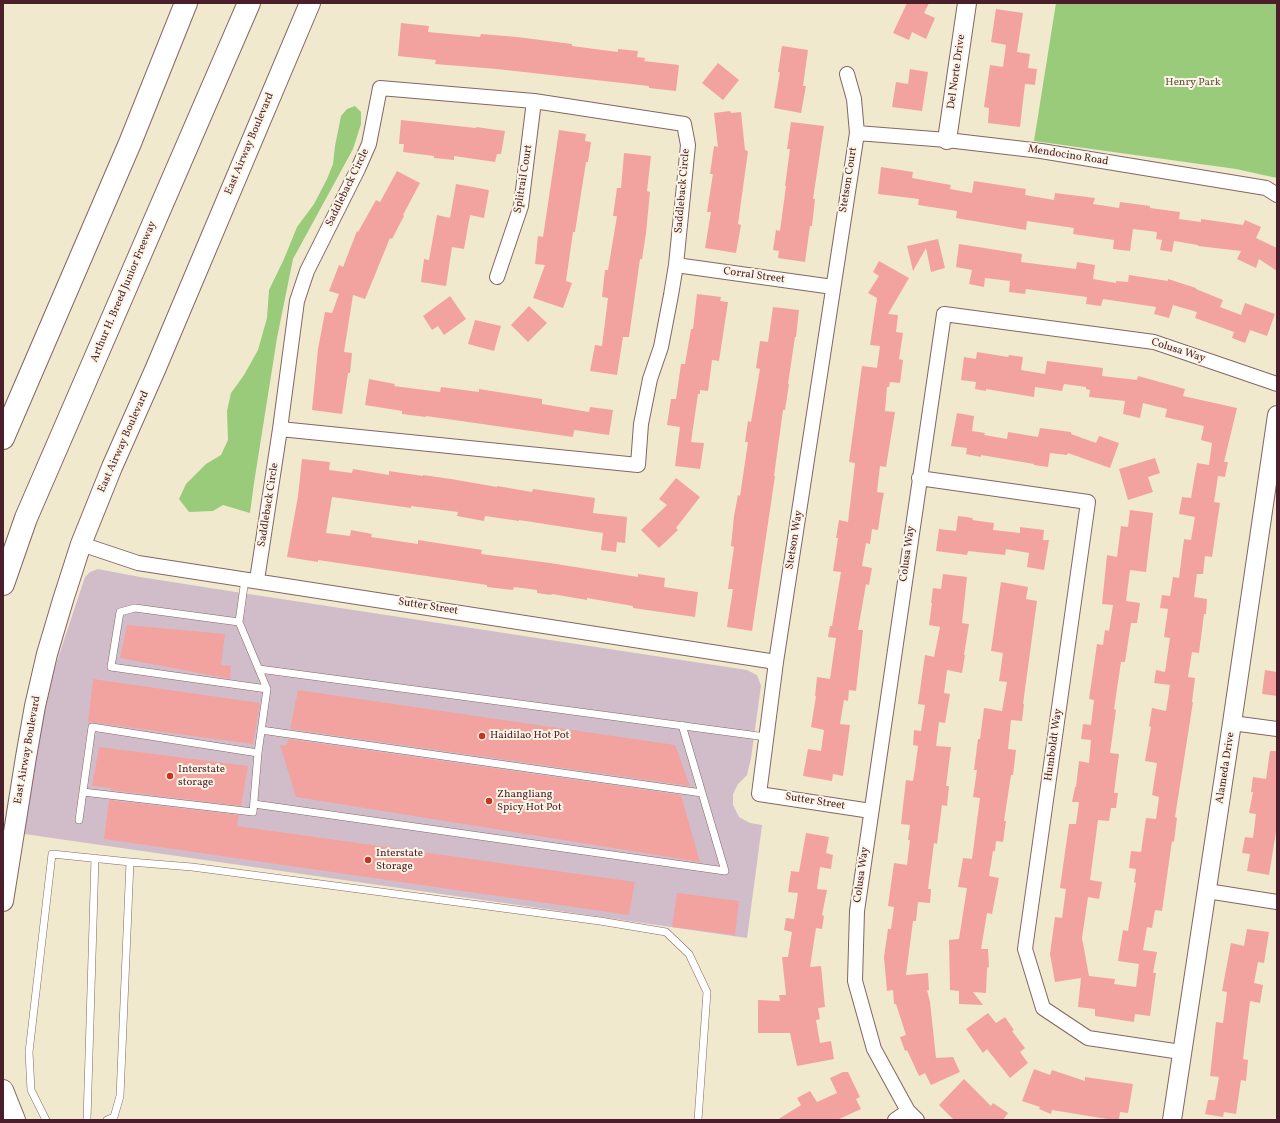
<!DOCTYPE html>
<style>
body{margin:0}
#map{position:relative;width:1280px;height:1123px;overflow:hidden;background:#f1e9cd;font-family:Vollkorn,serif}
canvas{display:block}
.frame{position:absolute;inset:0;border:4px solid #4a1f2b;pointer-events:none}
</style>
<div id="map">
<canvas width="1280" height="1123"></canvas>
<div class="frame"></div>
</div>
<script>
const context = document.querySelector('canvas').getContext('2d');
context.lineJoin = 'round';
function fill(path, color) {
  context.fillStyle = color;
  context.fill(path, 'evenodd');
}
function poly(rows) {
  const path = new Path2D();
  for (const r of rows) {
    path.moveTo(r[0], r[1]);
    for (let i = 2; i < r.length; i += 2) path.lineTo(r[i], r[i + 1]);
  }
  return path;
}
function trace(path, color, width, dash) {
  context.strokeStyle = color;
  context.lineWidth = width;
  context.lineCap = dash ? 'butt' : 'round';
  context.setLineDash(dash || []);
  context.stroke(path);
}
function label(font, color, halo, rows, align = 'center') {
  context.font = font + ' Vollkorn,serif';
  context.lineWidth = 4;
  context.setLineDash([]);
  context.textBaseline = 'middle';
  context.strokeStyle = halo;
  context.fillStyle = color;
  for (const [text, x, y, turn = 0] of rows) {
    context.save();
    context.translate(x, y);
    context.rotate((+turn || 0) * Math.PI / 180);
    context.textAlign = isNaN(turn) ? turn : align;
    if (halo) context.strokeText(text, 0, 0);
    context.fillText(text, 0, 0);
    context.restore();
  }
}
fill(poly([
 [98,569,140,577,255,595,747,670,757,675,761,686,751,758,747,775,738,784,733,794,733,805,739,817,750,823,762,825,747,938,24,834,38,739,55,667,85,577,90,572]
]), '#d1bdc9');
fill(poly([
 [1056,3,1277,3,1277,178,1236,169,1034,141],
 [355,106,361,112,361,124,353,149,293,259,277,338,254,483,250,513,223,505,213,511,189,512,179,499,186,484,206,464,221,455,228,440,227,411,231,393,244,375,258,350,267,318,269,290,284,259,297,227,314,204,327,179,333,164,335,146,341,116,347,109]
]), '#99cb7b');
fill(poly([
 [907,3,929,3,924,13,935,18,926,39,912,32,909,40,893,33],
 [996,9,1023,13,1017,52,1030,54,1028,68,1037,69,1035,85,1025,84,1020,127,988,123,989,108,984,107,990,65,1003,67,1006,45,991,42],
 [401,23,429,26,428,32,480,37,481,34,517,37,572,44,572,46,618,52,618,49,638,51,637,57,645,58,644,61,679,65,676,91,649,88,649,86,497,69,435,64,436,60,398,56],
 [782,46,808,50,803,86,806,86,801,113,774,108,780,72,778,72],
 [718,63,739,80,723,100,702,83],
 [910,69,928,72,922,111,892,107,896,82,908,84],
 [730,111,731,113,741,112,745,150,748,151,738,224,741,225,736,253,705,248,711,212,707,212,713,174,710,174,714,146,718,147,714,113],
 [401,120,476,128,476,127,505,131,501,154,497,154,495,162,454,156,454,160,434,158,434,156,403,152,404,144,399,144],
 [791,122,824,126,813,199,815,199,812,226,810,226,805,262,778,258,779,251,773,250,776,230,780,231,786,186,785,186,790,149,787,149],
 [559,130,586,134,585,141,591,142,588,162,586,162,575,232,573,232,566,281,572,283,563,308,533,298,545,265,535,264,538,236,543,237],
 [624,153,651,156,647,191,650,192,646,233,642,259,640,259,629,337,623,337,617,375,590,371,595,345,602,346,608,298,602,297,605,270,608,270,617,216,613,216,617,188,621,188],
 [881,167,913,172,912,178,951,185,950,189,972,193,974,181,1026,189,1025,195,1054,200,1055,193,1095,198,1093,204,1119,208,1120,202,1150,206,1150,208,1180,212,1179,219,1201,222,1201,219,1243,225,1245,220,1261,227,1256,238,1277,248,1277,271,1259,259,1256,268,1237,259,1241,251,1198,246,1198,245,1174,241,1172,252,1160,250,1162,240,1156,239,1157,232,1133,229,1130,251,1113,249,1114,240,1073,234,1074,228,1027,221,1026,230,956,218,957,211,918,205,919,199,878,194],
 [397,171,420,183,403,215,404,216,392,239,390,238,365,299,353,295,344,352,352,353,350,373,348,373,342,414,312,410,318,349,325,312,332,313,339,294,329,291,339,265,343,267,357,231,358,232,376,200,380,202],
 [456,184,489,190,484,218,470,215,464,249,452,247,446,286,421,282,424,259,429,260,437,215,450,218],
 [938,239,945,268,931,272,926,248,913,271,907,246],
 [959,244,1022,254,1021,262,1076,269,1077,262,1095,265,1093,279,1116,283,1116,281,1128,282,1129,275,1168,281,1168,279,1196,288,1196,289,1223,300,1220,307,1241,315,1245,303,1275,314,1267,336,1250,330,1245,343,1232,338,1234,332,1195,318,1197,312,1173,305,1169,318,1154,314,1156,307,1103,299,1101,306,1086,304,1087,297,1026,289,1025,294,1009,292,1010,281,985,278,984,287,969,284,972,270,956,267],
 [879,261,909,278,888,314,898,315,896,332,903,333,899,359,903,360,900,383,890,382,889,387,887,387,885,411,895,412,886,467,880,466,877,492,884,493,882,503,878,530,872,529,870,544,866,543,862,566,872,568,869,585,866,584,858,630,863,630,856,691,849,690,848,701,844,700,840,724,850,725,843,776,833,774,832,781,803,776,808,749,821,751,824,730,811,727,816,696,815,696,817,677,830,679,836,638,828,637,830,626,832,626,841,572,833,571,838,538,836,538,839,520,848,522,855,463,849,462,862,366,877,368,880,346,870,345,877,298,868,293,879,276,873,272],
 [697,294,721,297,720,301,728,302,719,361,712,360,708,391,700,390,700,394,698,394,691,442,704,443,700,469,675,466,680,427,667,425,671,399,676,399,681,364,685,364,691,329,693,329],
 [450,296,466,319,444,335,438,326,432,330,423,316],
 [529,306,547,323,528,342,511,325],
 [773,307,799,310,796,337,795,337,788,384,789,384,785,410,783,410,774,476,775,476,752,631,727,627,733,589,728,589,734,547,731,546,734,516,738,495,740,496,748,442,745,442,748,421,751,422,760,369,756,368,760,341,768,342],
 [475,320,501,326,494,351,468,344],
 [977,352,1008,357,1009,355,1023,357,1021,370,1045,374,1047,361,1103,368,1102,376,1137,380,1138,376,1185,389,1183,396,1237,408,1224,462,1228,462,1225,477,1218,476,1214,502,1220,503,1212,557,1205,556,1203,574,1197,574,1194,597,1207,599,1206,614,1204,614,1199,653,1192,652,1188,677,1195,678,1192,702,1193,702,1175,817,1177,818,1174,842,1172,841,1162,911,1155,910,1152,928,1147,927,1143,950,1157,952,1153,973,1156,973,1150,1016,1135,1014,1134,1022,1095,1016,1095,1009,1078,1007,1081,978,1055,982,1050,954,1055,917,1062,918,1066,889,1060,888,1069,824,1076,824,1079,802,1072,802,1075,787,1076,787,1079,761,1089,763,1091,740,1081,739,1083,724,1091,725,1094,700,1089,699,1097,644,1103,645,1105,630,1109,631,1113,605,1102,604,1107,555,1117,557,1121,526,1128,527,1130,510,1153,513,1146,572,1130,570,1126,601,1140,603,1137,623,1131,623,1125,662,1121,662,1114,709,1116,710,1110,753,1119,754,1114,793,1118,793,1116,808,1111,808,1109,821,1098,820,1090,880,1102,882,1099,899,1088,897,1082,938,1089,976,1115,979,1114,984,1136,987,1139,964,1118,961,1123,930,1128,931,1136,883,1134,882,1136,869,1129,868,1131,851,1141,852,1146,818,1156,819,1159,797,1152,795,1157,763,1145,761,1151,727,1149,726,1152,708,1166,711,1170,685,1154,683,1156,670,1165,672,1170,638,1164,637,1168,609,1160,608,1162,595,1170,596,1173,577,1179,578,1184,539,1191,540,1195,517,1179,514,1182,497,1191,498,1197,463,1209,465,1212,443,1201,440,1204,426,1165,417,1167,409,1143,403,1140,418,1123,414,1125,401,1089,397,1090,390,1086,389,1086,387,1064,384,1062,391,1035,387,1034,397,986,389,986,391,975,389,976,382,961,380,964,357,976,359],
 [369,379,395,384,394,386,440,392,441,387,479,392,479,389,542,399,542,404,589,412,590,407,613,410,609,435,574,430,573,437,426,416,426,417,402,414,402,411,365,405],
 [957,413,974,416,972,431,985,433,984,435,1007,439,1008,432,1038,437,1040,428,1071,432,1071,434,1096,443,1099,436,1119,443,1110,468,1068,453,1067,455,1050,453,1048,467,1034,465,1034,464,981,455,981,457,966,454,967,448,951,446],
 [1155,458,1160,473,1148,477,1153,492,1128,500,1119,469],
 [302,459,330,462,329,470,352,473,353,469,389,475,389,471,423,476,423,475,451,479,497,487,497,486,532,492,533,489,595,498,593,513,627,517,625,543,617,542,616,552,601,550,603,533,519,520,519,521,485,516,484,521,457,516,458,512,411,506,411,508,332,497,326,533,350,536,351,530,372,534,371,537,418,544,418,540,482,550,481,554,550,563,638,577,638,574,665,578,664,587,698,592,695,617,633,608,633,606,587,598,587,600,552,594,551,595,537,593,537,590,514,587,513,590,487,587,487,585,318,560,318,562,287,557,298,496],
 [676,478,700,497,676,528,678,530,659,548,641,530,667,505,659,499],
 [958,516,973,518,972,520,994,523,993,530,1020,533,1020,527,1044,530,1043,540,1049,540,1044,570,1027,567,1029,553,1006,549,1005,555,968,551,967,555,936,551,939,529,956,531],
 [943,574,967,577,962,623,969,624,964,655,965,655,962,673,947,670,944,693,950,694,945,723,939,722,936,746,951,747,946,786,949,786,947,806,942,805,937,844,934,843,928,889,931,889,930,903,918,902,916,921,913,921,906,975,928,973,929,990,927,990,930,1002,936,1058,953,1057,960,1072,931,1085,925,1073,919,1076,907,1050,905,1051,900,1037,906,1035,896,1004,894,1004,893,990,887,991,884,957,888,929,891,929,894,907,888,906,894,863,907,865,910,840,908,840,910,825,901,824,906,780,913,781,915,769,918,746,913,745,914,730,921,731,925,705,918,704,925,655,934,657,940,627,929,625,932,603,931,603,933,588,941,589],
 [1001,582,1028,587,1026,599,1037,601,1023,704,1024,704,1022,721,1011,720,1008,749,1016,750,1013,775,1011,775,1004,821,1006,821,1003,842,996,841,995,851,993,851,989,876,999,878,992,914,987,913,981,949,988,949,989,967,987,968,986,993,973,992,983,1005,959,1004,959,991,950,990,949,940,959,939,967,888,958,887,963,858,972,859,980,798,973,797,977,770,974,770,978,739,980,739,984,708,1002,711,1007,682,999,681,1003,653,991,651],
 [127,625,225,634,221,665,231,666,230,679,120,658],
 [1265,670,1277,672,1277,696,1262,694],
 [93,679,260,703,253,744,88,722],
 [298,690,675,745,690,786,290,729],
 [288,739,681,795,700,862,296,797,280,745,286,746],
 [99,747,248,766,241,806,110,790,111,788,92,786],
 [1270,751,1277,751,1277,826,1269,875,1247,871,1250,854,1242,853,1245,837,1253,838,1256,814,1249,813,1253,792,1251,792,1253,777,1266,779],
 [109,800,239,815,237,826,635,882,629,915,104,839],
 [806,833,829,837,826,853,833,855,831,869,820,867,817,889,827,890,822,915,824,916,822,929,816,928,810,967,821,966,825,1007,818,1008,820,1019,816,1020,820,1043,831,1041,834,1059,797,1066,790,1033,758,1033,758,1000,780,1001,779,995,786,995,782,957,788,957,792,932,784,930,786,918,794,919,798,893,788,892,791,871,799,872],
 [677,893,739,901,735,935,672,927],
 [1247,929,1269,932,1264,963,1258,962,1254,983,1263,985,1260,1003,1250,1001,1243,1059,1248,1060,1246,1081,1241,1080,1236,1114,1224,1112,1223,1117,1205,1114,1208,1100,1215,1100,1219,1077,1210,1076,1216,1022,1223,1023,1227,992,1222,991,1231,943,1244,946],
 [988,1013,996,1023,1005,1017,1014,1030,1012,1031,1025,1048,1020,1052,1028,1063,1010,1078,987,1049,983,1053,966,1029],
 [1034,1069,1050,1075,1052,1070,1085,1081,1085,1077,1133,1084,1128,1113,1120,1112,1119,1120,1113,1120,1052,1110,1051,1114,1039,1109,1040,1107,1022,1101],
 [843,1072,848,1072,860,1097,856,1099,861,1109,837,1120,777,1120,801,1105,797,1098,810,1091,817,1102,837,1093,830,1078],
 [964,1079,991,1106,993,1103,1008,1113,1003,1120,954,1120,939,1105]
]), '#f3a39f');
const service = poly([
 [239,622,267,689,111,667,120,612,135,608,239,622,245,579],
 [259,669,766,737],
 [261,730,702,793],
 [83,792,253,812,258,753],
 [254,804,725,871,682,725],
 [79,820,92,727,258,753,267,689],
 [46,1120,31,1090,29,1052,52,854,130,862],
 [87,1120,95,858],
 [107,1120,114,1117,120,1096,130,862,192,867,600,921,666,932,689,954,707,992,698,1120]
]);
const minor = poly([
 [847,74,854,99,857,133,776,662,759,794,871,811],
 [857,133,947,140,1041,151,1266,188,1277,195],
 [676,265,833,287],
 [497,277,521,206,534,101],
 [919,478,1088,502,1025,949,1043,1008,1088,1038,1181,1052],
 [81,544,138,563,776,662],
 [257,580,280,429,297,301,307,271,358,169,369,144,380,88,534,101,684,124,688,145,676,265,671,295,661,347,650,379,641,424,638,465,280,429],
 [1232,723,1277,729],
 [1207,891,1277,902],
 [895,1120,908,1111],
 [917,1120,908,1111,874,1049,855,981,857,911,944,314,1154,342,1277,384]
]);
const tertiary = poly([
 [947,140,967,3],
 [1172,1120,1232,723,1277,415]
]);
const secondary = poly([
 [3,901,26,757,35,706,47,654,63,600,81,544,112,467,155,370,310,3],
 [3,1090,15,1120]
]);
const motorway = poly([
 [3,438,130,143,186,3],
 [3,584,26,518,49,465,249,3]
]);
trace(service, '#846664', 8);
trace(minor, '#846664', 16);
trace(tertiary, '#846664', 20);
trace(secondary, '#846664', 22);
trace(motorway, '#846664', 24);
trace(service, '#fff', 7);
trace(minor, '#fff', 14);
trace(tertiary, '#fff', 18);
trace(secondary, '#fff', 20);
trace(motorway, '#fff', 22);
for (const [x, y, r, color] of [
 [482,736,4,"#c8321e"],
 [170,776,4,"#c8321e"],
 [489,801,4,"#c8321e"],
 [368,860,4,"#c8321e"]
]) {
  const dot = new Path2D();
  dot.arc(x, y, r, 0, 2 * Math.PI);
  context.fillStyle = color;
  context.fill(dot);
  trace(dot, '#fcf5e5', 1.5);
}
label('11px', '#4a1f2b', '#fcf5e5', [
 ["Del Norte Drive",957,72,-82],
 ["East Airway Boulevard",250,144,-67],
 ["Mendocino Road",1068,156,9],
 ["Splitrail Court",524,179,-81],
 ["Stetson Court",849,180,-81],
 ["Saddleback Circle",348,188,-64],
 ["Saddleback Circle",683,191,-85],
 ["Corral Street",754,276,8],
 ["Arthur H. Breed Junior Freeway",124,292,-67],
 ["Colusa Way",1178,351,18],
 ["East Airway Boulevard",124,442,-66],
 ["Saddleback Circle",269,505,-81],
 ["Stetson Way",795,540,-81],
 ["Colusa Way",908,554,-82],
 ["Sutter Street",428,607,9],
 ["Humboldt Way",1054,745,-82],
 ["East Airway Boulevard",28,750,-80],
 ["Alameda Drive",1226,768,-81],
 ["Sutter Street",815,802,9],
 ["Colusa Way",862,875,-82]
]);
label('11px', '#625343', '#fcf5e5', [
 ["Henry Park",1193,83]
]);
label('11px', '#4a1f2b', '#fcf5e5', [
 ["Haidilao Hot Pot",490,736],
 ["Interstate",178,770],
 ["storage",178,783],
 ["Zhangliang",497,795],
 ["Spicy Hot Pot",497,808],
 ["Interstate",376,854],
 ["Storage",376,867]
], 'left');
</script>
